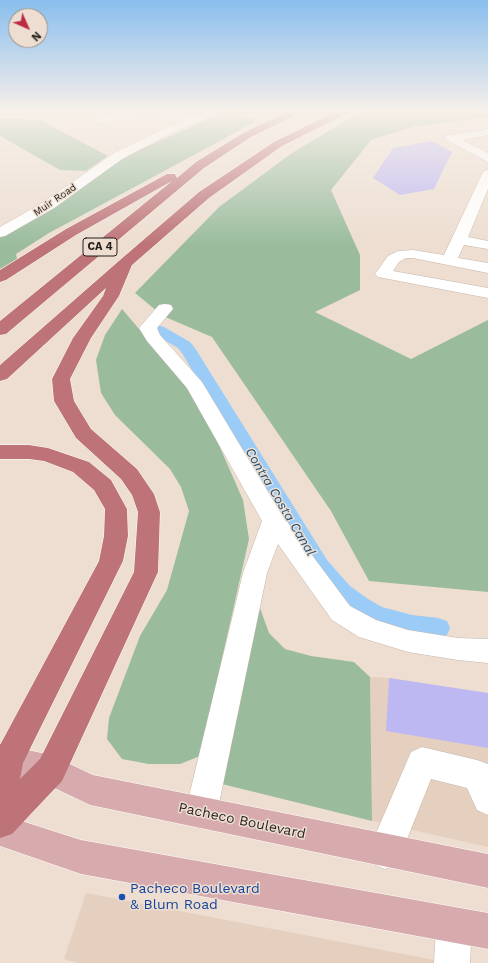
<!DOCTYPE html>
<style>
body{margin:0}
#map{position:relative;width:488px;height:963px;overflow:hidden;background:#edded1;font-family:"Work Sans",sans-serif}
canvas{display:block}
.north{position:absolute;left:8px;top:8px;width:40px;height:40px;box-sizing:border-box;background:#edded1;border:1px solid #9d9288;border-radius:50%;rotate:135deg;font-size:11px;font-weight:700;line-height:16px;text-align:center;color:#251f1b}
.north::after{content:'';display:block;margin:auto;width:14px;height:18px;background:#bc2b41;clip-path:polygon(50% 0,100% 100%,50% 72%,0 100%)}
</style>
<div id="map">
<canvas width="488" height="963"></canvas>
<div class="north">N</div>
</div>
<script>
const context = document.querySelector('canvas').getContext('2d');
context.lineJoin = 'round';
function fill(path, color) {
  context.fillStyle = color;
  context.fill(path, 'evenodd');
}
function poly(rows) {
  const path = new Path2D();
  for (const r of rows) {
    path.moveTo(r[0], r[1]);
    for (let i = 2; i < r.length; i += 2) path.lineTo(r[i], r[i + 1]);
  }
  return path;
}
function trace(path, color, width, dash) {
  context.strokeStyle = color;
  context.lineWidth = width;
  context.lineCap = dash ? 'butt' : 'round';
  context.setLineDash(dash || []);
  context.stroke(path);
}
function label(font, color, halo, rows, align = 'center') {
  context.font = font + ' "Work Sans",sans-serif';
  context.lineWidth = 3;
  context.setLineDash([]);
  context.textBaseline = 'middle';
  context.strokeStyle = halo;
  context.fillStyle = color;
  for (const [text, x, y, turn = 0] of rows) {
    context.save();
    context.translate(x, y);
    context.rotate((+turn || 0) * Math.PI / 180);
    context.textAlign = isNaN(turn) ? turn : align;
    if (halo) context.strokeText(text, 0, 0);
    context.fillText(text, 0, 0);
    context.restore();
  }
}
fill(poly([
 [370,677,389,678,488,693,488,847,372,821],
 [86,893,450,963,78,963,64,959]
]), '#e5d0bf');
fill(poly([
 [226,111,250,111,239,115,257,121,49,233,16,254,17,259,0,269,0,237,33,220,126,156],
 [362,111,488,111,488,117,413,127,371,140,331,190,360,255,360,290,315,312,411,359,488,320,488,592,369,581,331,511,212,337,163,316,135,293,219,207,292,153],
 [0,118,40,120,108,156,86,171,60,170,0,136],
 [122,309,186,384,218,443,243,500,249,539,200,756,180,764,149,764,122,759,107,739,109,718,140,636,167,590,189,511,181,487,170,469,115,415,101,393,96,360,105,335],
 [260,608,269,633,285,649,311,656,354,662,370,677,372,821,222,784]
]), '#9abc9d');
fill(poly([
 [158,325,164,327,190,342,195,348,327,560,350,586,368,599,382,607,412,615,438,618,447,621,450,628,447,635,438,638,412,635,376,625,352,613,334,598,311,572,182,353,178,348,152,333,150,330,152,327,158,325]
]), '#9bccf8');
fill(poly([
 [432,141,452,152,434,189,400,195,373,178,393,148],
 [389,678,488,693,488,748,386,731]
]), '#beb8f2');
const minor = poly([
 [122,111,137,111,136,113,101,124,96,121,97,119,122,111],
 [158,111,174,111,190,115,191,117,207,111,220,111,219,113,169,134,122,159,54,208,5,236,0,237,0,227,44,202,114,153,161,130,185,120,159,113,158,111],
 [488,129,488,135,462,140,488,153,488,162,447,140,445,138,447,136,451,135,488,129],
 [488,170,488,189,468,237,488,241,488,249,464,245,458,258,488,263,488,273,413,258,406,258,399,262,393,271,488,288,488,298,378,277,375,274,388,256,398,251,413,250,444,255,482,174,484,171,488,170],
 [165,304,171,305,173,309,157,328,160,335,202,382,282,515,350,606,376,620,408,630,458,638,488,639,488,663,458,660,408,652,359,637,332,620,278,544,267,573,217,813,212,824,201,829,190,824,185,813,243,573,262,521,187,388,147,341,139,328,159,305,165,304],
 [422,747,477,760,488,764,488,815,477,810,467,788,431,779,397,864,385,869,373,864,368,852,411,752,422,747],
 [454,908,467,913,472,926,470,963,434,963,436,926,441,913,454,908]
]);
const major = poly([
 [0,744,51,755,93,775,488,854,488,888,90,805,46,784,0,774,0,744],
 [0,814,81,840,488,913,488,949,81,874,0,846,0,814]
]);
const highway = poly([
 [288,111,301,111,300,113,251,137,204,168,6,334,0,335,0,321,172,181,76,235,6,280,0,282,0,270,66,229,167,174,175,174,177,178,196,162,243,133,288,111],
 [336,111,349,111,348,113,282,146,209,198,132,265,119,296,91,338,70,379,74,401,91,429,137,469,154,494,160,512,158,572,62,781,12,834,0,838,0,745,99,561,104,536,105,509,94,490,73,472,44,461,29,459,0,459,0,445,29,445,48,448,89,462,111,480,127,509,128,536,123,561,23,763,20,779,40,759,134,572,138,512,132,495,121,479,76,438,54,401,52,379,73,338,103,296,106,288,7,379,0,381,0,365,120,260,199,192,274,142,336,111]
]);
trace(minor, '#c4b6aa', 1);
trace(major, '#fff', 1);
trace(highway, '#fff', 1);
fill(minor, '#fff');
fill(major, '#d7abad');
fill(highway, '#bd7377');
const sky = context.createLinearGradient(0, 0, 0, 246);
sky.addColorStop(0, '#89beee');
sky.addColorStop(0.45, '#f7f0ea');
sky.addColorStop(1, '#f7f0ea00');
context.fillStyle = sky;
context.fillRect(0, 0, 488, 246);
for (const [x, y, r, color] of [
 [122,897,4,"#1a4fb4"]
]) {
  const dot = new Path2D();
  dot.arc(x, y, r, 0, 2 * Math.PI);
  context.fillStyle = color;
  context.fill(dot);
  trace(dot, '#edded1', 1.5);
}
label('10px', '#251f1b', '#edded1', [
 ["Muir Road",55,200,-34]
]);
for (const [x, y, w] of [
 [100,247,34]
]) {
  const box = new Path2D();
  box.roundRect(x - w / 2, y - 9, w, 18, 3);
  context.fillStyle = '#edded1';
  context.fill(box);
  trace(box, '#251f1b', 1);
}
label('bold 11px', '#251f1b', null, [
 ["CA 4",100,247]
]);
label('italic 13px', '#194d77', '#edded1', [
 ["Contra Costa Canal",280,502,59]
]);
label('14px', '#251f1b', '#edded1', [
 ["Pacheco Boulevard",242,821,12]
]);
label('14px', '#164399', '#edded1', [
 ["Pacheco Boulevard",130,889],
 ["& Blum Road",130,905]
], 'left');
</script>
